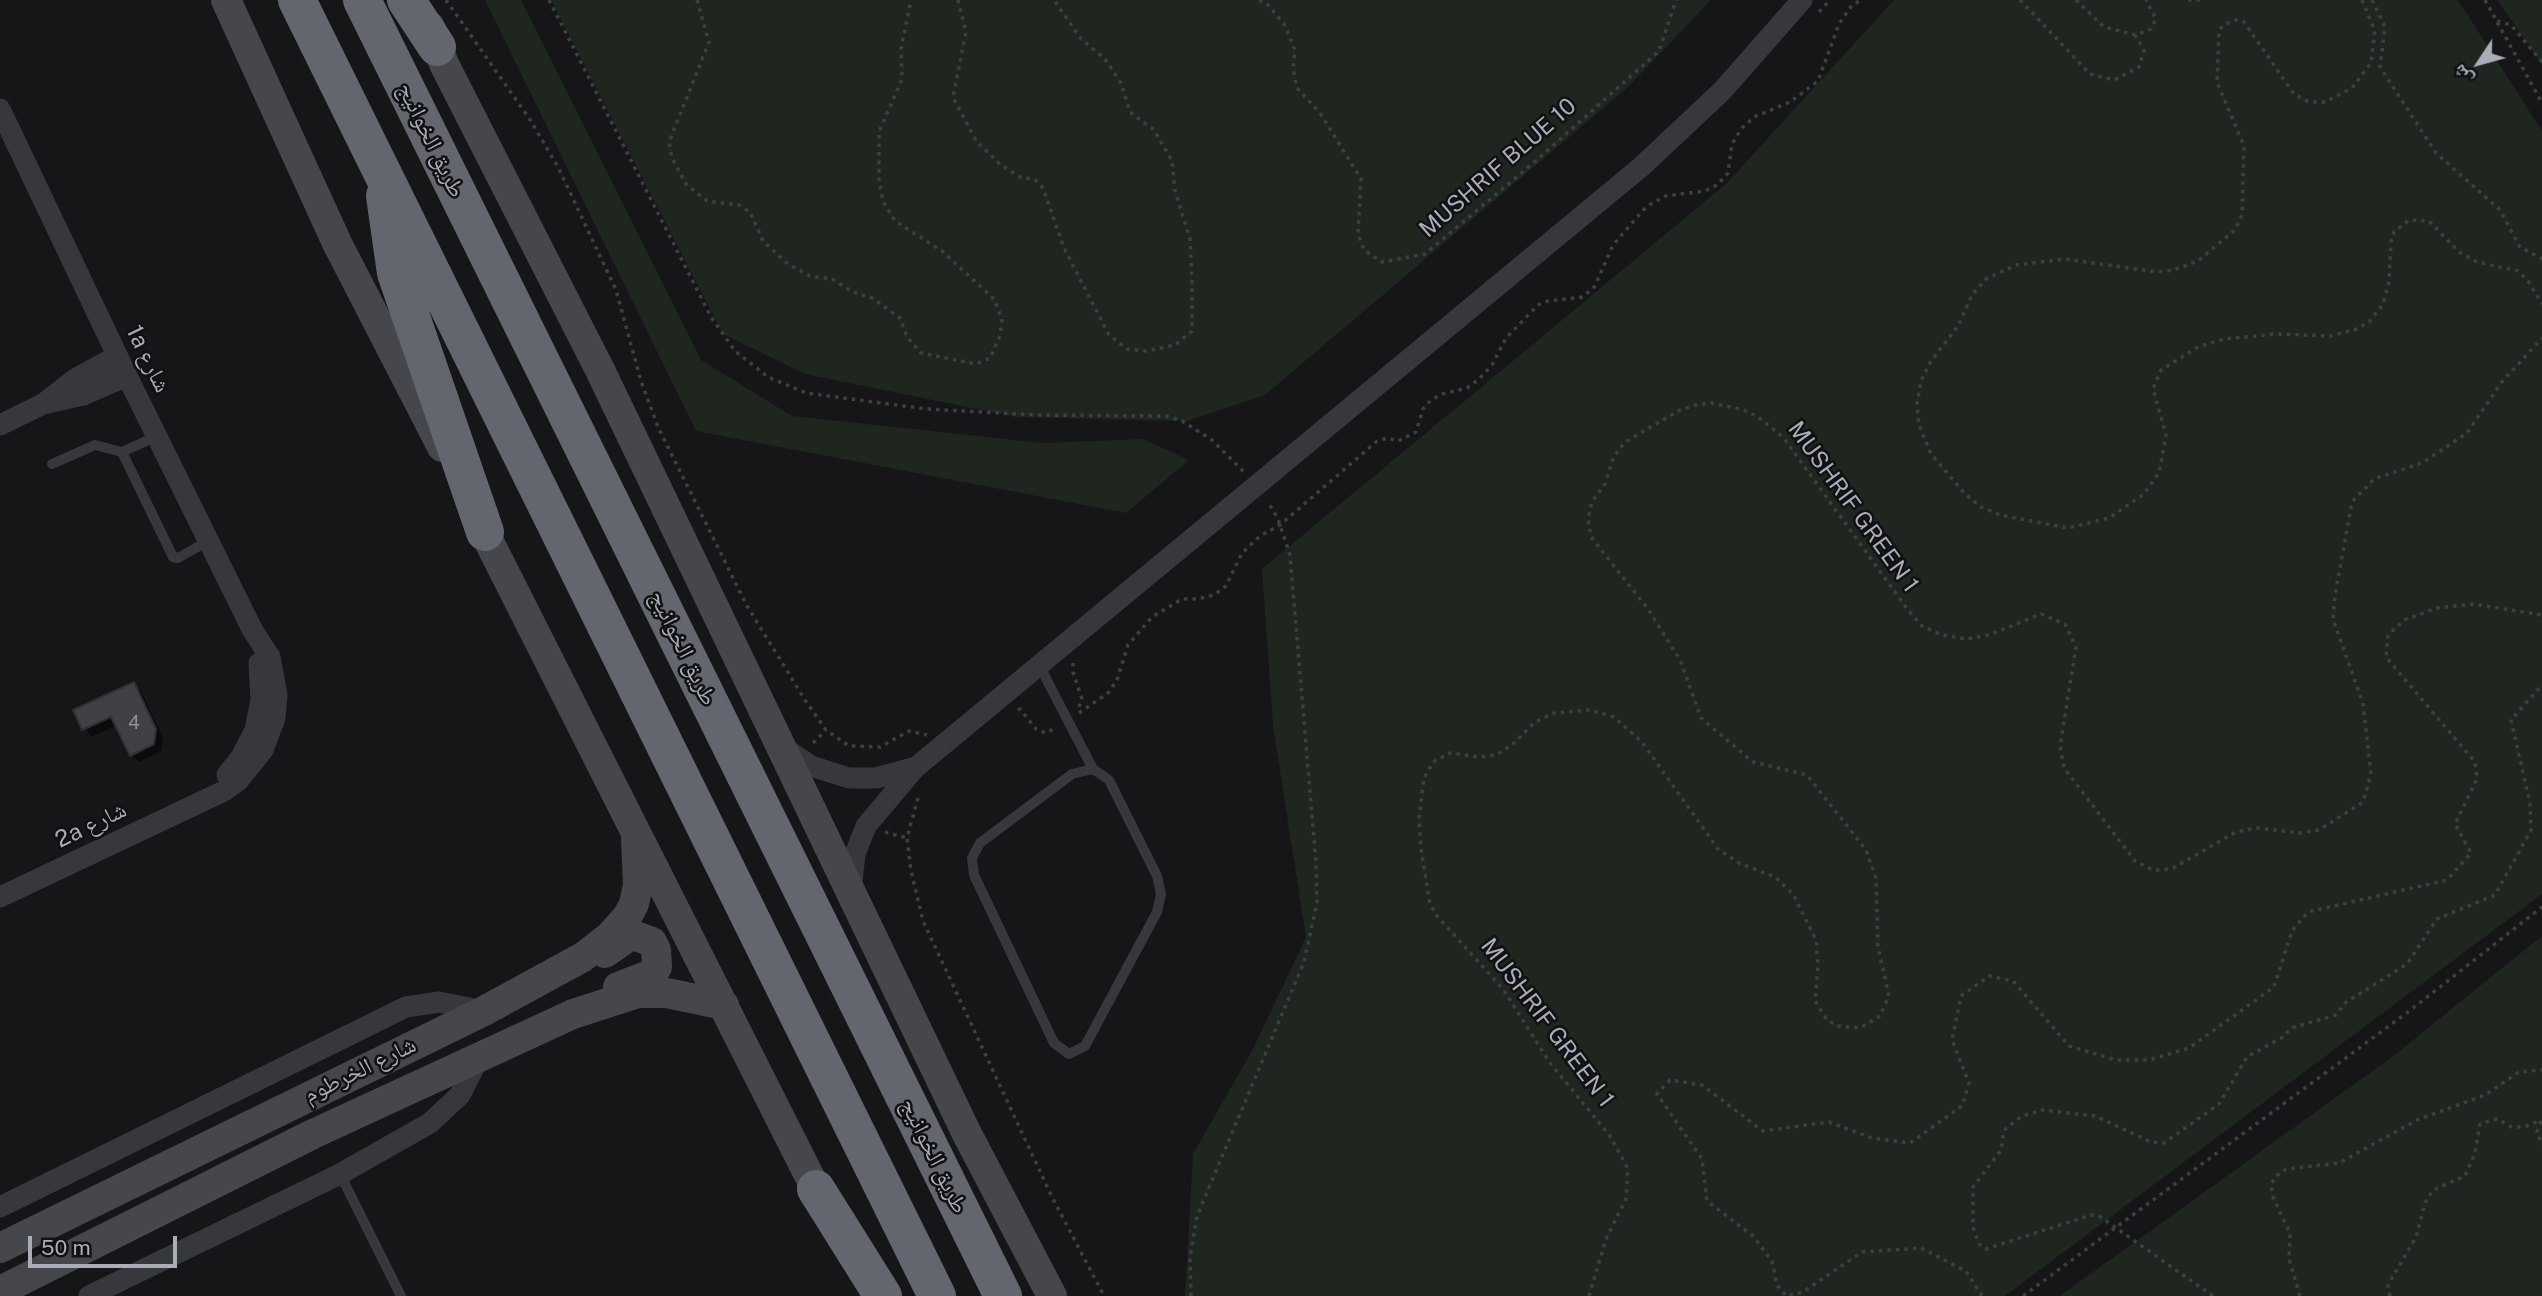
<!DOCTYPE html>
<meta charset="utf-8">
<style>
body{margin:0}
#map{position:relative;width:2542px;height:1296px;overflow:hidden;background:#161618;font-family:"Public Sans","Noto Naskh Arabic",sans-serif}
canvas{display:block}
.north{position:absolute;left:2444px;top:28px;width:70px;height:70px;-webkit-text-stroke:5px #111113;paint-order:stroke;rotate:234deg;font-size:19px;font-weight:700;line-height:28px;text-align:center;color:#a8adb8}
.north::after{content:'';display:block;margin:auto;width:24px;height:32px;background:#a8adb8;clip-path:polygon(50% 0,100% 100%,50% 72%,0 100%)}
.scale{position:absolute;left:28px;top:1236px;width:149px;height:32px;box-sizing:border-box;border:4px solid #a8adb8;border-top:0;padding-left:9px;font-size:21px;line-height:24px;white-space:nowrap;color:#a8adb8;-webkit-text-stroke:5px #111113;paint-order:stroke}
</style>
<div id="map">
<canvas width="2542" height="1296"></canvas>
<div class="north">ش</div>
<div class="scale">50 m</div>
</div>
<script>
const context = document.querySelector('canvas').getContext('2d');
context.lineJoin = 'round';
function fill(path, color) {
  context.fillStyle = color;
  context.fill(path, 'evenodd');
}
function poly(rows) {
  const path = new Path2D();
  for (const r of rows) {
    path.moveTo(r[0], r[1]);
    for (let i = 2; i < r.length; i += 2) path.lineTo(r[i], r[i + 1]);
  }
  return path;
}
function trace(path, color, width, dash) {
  context.strokeStyle = color;
  context.lineWidth = width;
  context.lineCap = dash ? 'butt' : 'round';
  context.setLineDash(dash || []);
  context.stroke(path);
}
function label(font, color, halo, rows, align = 'center') {
  context.font = font + ' "Public Sans","Noto Naskh Arabic",sans-serif';
  context.lineWidth = 5;
  context.setLineDash([]);
  context.textBaseline = 'middle';
  context.strokeStyle = halo;
  context.fillStyle = color;
  for (const [text, x, y, turn = 0] of rows) {
    context.save();
    context.translate(x, y);
    context.rotate((+turn || 0) * Math.PI / 180);
    context.textAlign = isNaN(turn) ? turn : align;
    if (halo) context.strokeText(text, 0, 0);
    context.fillText(text, 0, 0);
    context.restore();
  }
}
fill(poly([
 [485,0,521,0,701,360,792,416,1043,443,1143,439,1189,460,1126,513,696,431],
 [551,0,1711,0,1628,87,1265,395,1187,421,1016,417,805,374,723,334],
 [1894,0,2458,0,2542,131,2542,894,2005,1296,1185,1296,1193,1154,1254,1047,1306,937,1273,726,1262,569,1726,184],
 [2497,0,2542,0,2542,64],
 [2542,936,2542,1296,2060,1296,2392,1057]
]), '#1e261f');
fill(poly([
 [134,684,141,691,163,738,161,751,139,762,131,755,117,725,91,737,75,711]
]), '#0007');
const building = poly([
 [134,682,156,729,154,744,130,756,111,717,82,730,73,710,134,682]
]);
fill(building, '#404145');
trace(building, '#303034', 2);
trace(poly([
 [446,0,531,121,559,169,616,290,641,381,658,427,747,606,805,700,826,730,849,746,880,747,909,731,927,735],
 [549,0,711,317,735,351,768,377,806,393,927,409,1037,415,1166,416,1182,421,1212,440,1244,472],
 [697,0,709,42,669,142,672,158,686,184,707,201,739,205,750,212,763,241,788,264,810,276,832,279,853,292,872,298,900,318,907,337,921,353,976,364,990,358,1000,336,1002,319,994,299,942,251,895,221,883,201,879,180,879,132,902,79,901,49,911,0],
 [958,0,966,32,953,97,976,141,1001,165,1020,177,1034,179,1043,188,1064,248,1109,335,1127,349,1146,351,1175,345,1192,331,1192,280,1190,239,1175,191,1172,161,1154,130,1130,112,1121,83,1105,59,1081,39,1054,0],
 [1259,0,1268,5,1284,24,1295,50,1293,69,1297,88,1320,113,1361,179,1358,234,1364,250,1382,262,1425,254,1538,159,1659,51,1676,0],
 [2020,0,2090,74,2114,80,2139,67,2144,51,2135,35],
 [2076,0,2104,27,2135,35,2151,29,2156,19,2146,0],
 [2188,0,2204,0],
 [2362,0,2375,31,2371,63,2352,88,2325,102,2309,102,2294,94,2244,22,2236,20,2223,25,2219,31,2217,82,2244,146,2242,214,2235,230,2198,261,2174,270,2157,272,2065,259,2016,265,1986,279,1972,295,1958,326,1931,361,1921,381,1917,404,1919,425,1931,454,1965,494,1981,507,2000,515,2068,528,2109,518,2144,494,2159,473,2166,435,2153,389,2161,370,2198,347,2224,339,2276,334,2330,336,2357,329,2370,321,2383,304,2389,282,2391,242,2394,232,2409,220,2429,221,2459,252,2477,262,2518,271,2528,281,2542,304],
 [2372,0,2385,27,2380,67,2436,153,2500,210,2520,247,2542,259],
 [2485,0,2542,103],
 [1819,12,1830,0],
 [2497,21,2511,25,2542,62],
 [1073,663,1073,672,1082,699,1078,709],
 [1018,710,1020,709,1036,729,1046,733,1055,728],
 [1079,713,1108,693,1117,680,1128,645,1152,617,1182,599,1198,599,1214,595,1226,586,1242,553,1260,536,1280,525,1376,442,1387,438,1398,441,1416,432,1423,409,1431,400,1442,394,1467,388,1479,379,1492,365,1506,338,1538,305,1548,301,1583,297,1595,286,1613,245,1646,207,1665,196,1705,191,1717,185,1728,173,1732,144,1742,128,1754,117,1790,102,1818,81,1839,24,1852,5,1861,0],
 [813,743,826,730],
 [918,798,907,838,911,871,923,921,1051,1195,1104,1296],
 [885,832,907,838],
 [2541,1121,2537,1132,2542,1145],
 [1191,1296,1190,1257,1197,1216,1304,962,1317,903,1316,863,1290,555,1278,519,1268,502],
 [1589,1296,1606,1239,1626,1199,1628,1169,1610,1136,1550,1063,1503,989,1437,916,1430,904,1421,849,1419,818,1424,778,1433,762,1450,753,1479,757,1496,755,1512,745,1535,722,1554,713,1590,710,1614,717,1642,742,1718,849,1739,863,1775,877,1793,894,1816,940,1818,965,1815,1001,1827,1020,1837,1026,1860,1028,1880,1016,1889,996,1878,947,1876,878,1866,850,1807,775,1753,762,1701,718,1680,660,1648,609,1591,537,1588,519,1592,502,1605,484,1614,456,1625,442,1678,411,1695,405,1712,403,1744,410,1758,417,1783,437,1908,610,1922,626,1942,635,1967,639,1989,635,2041,614,2065,624,2076,647,2060,746,2064,768,2135,861,2153,870,2163,870,2173,868,2236,832,2257,828,2299,833,2319,830,2363,802,2371,774,2363,704,2333,619,2335,595,2352,502,2374,479,2422,463,2467,433,2501,383,2542,338],
 [1982,1296,1966,1271,1921,1248,1862,1252,1803,1292,1786,1296,1777,1285,1772,1261,1753,1236,1707,1201,1702,1159,1657,1094,1670,1080,1702,1085,1763,1131,1829,1122,1872,1138,1910,1143,1962,1106,1969,1083,1952,1040,1961,996,1989,976,2013,981,2069,1046,2116,1060,2149,1060,2189,1048,2274,987,2292,931,2308,912,2447,880,2471,853,2455,824,2477,779,2475,762,2386,657,2388,635,2404,620,2437,608,2473,604,2542,615],
 [2023,1296,2408,1012,2542,907],
 [2213,1296,2099,1216,2091,1215,1986,1249,1979,1244,1973,1227,1973,1187,2001,1150,2004,1130,2022,1116,2043,1110,2095,1116,2151,1142,2164,1143,2219,1104,2247,1057,2283,1037,2291,1028,2336,1015,2345,1003,2407,964,2437,919,2495,895,2531,830,2530,803,2511,720,2542,685],
 [2300,1296,2289,1259,2290,1233,2273,1197,2271,1185,2275,1177,2286,1169,2339,1163,2417,1120,2485,1095,2519,1072,2542,1070],
 [2390,1296,2388,1285,2416,1237,2425,1203,2433,1190,2465,1176,2475,1153,2480,1124,2497,1119,2512,1127,2524,1127,2541,1120]
]), '#3d3f44', 3.5, [3.5, 5]);
trace(poly([
 [157,436,122,452,173,557,178,558,208,541],
 [52,464,95,445,122,452],
 [1039,665,1093,769],
 [1093,769,1109,780,1157,876,1161,894,1157,912,1085,1046,1069,1054,1054,1043,974,875,972,858,980,843,1072,774,1093,769],
 [340,1174,401,1296]
]), '#37383d', 10);
trace(poly([
 [0,109,127,376,253,631,270,657,277,695,275,718,263,750,239,780,224,791,0,897],
 [48,403,83,395,127,376],
 [0,425,43,404,75,379,117,356],
 [783,747,811,766,849,778,876,778,913,768],
 [227,775,241,757,255,730,261,700,259,663],
 [851,890,855,854,866,826,915,768,1641,167,1722,91,1802,0],
 [0,1207,406,1007,439,1002,484,1011],
 [89,1296,340,1174,430,1123,460,1095,479,1058]
]), '#37383d', 21);
trace(poly([
 [226,0,337,243,442,447],
 [430,27,444,64,600,370,967,1134,1052,1296],
 [475,514,825,1207],
 [605,953,628,937,636,936,652,942,656,950,657,967,652,974,618,987],
 [0,1248,484,1011,583,957,610,936,627,917,634,904,638,885,636,838],
 [0,1291,313,1134,573,1014,638,993,667,993,724,1005]
]), '#45474d', 30);
trace(poly([
 [297,0,937,1296],
 [362,0,1003,1296],
 [406,0,437,47],
 [385,196,396,273,485,532],
 [816,1189,883,1296]
]), '#63666e', 38);
label('19px', '#8e929b', null, [
 ["4",134,723]
]);
label('23px', '#a8adb8', '#111113', [
 ["طريق الخوانيج",431,140,64],
 ["MUSHRIF BLUE 10",1498,168,-41],
 ["1a شارع",148,359,64],
 ["MUSHRIF GREEN 1",1853,507,54],
 ["طريق الخوانيج",683,648,64],
 ["2a شارع",91,825,-26],
 ["MUSHRIF GREEN 1",1547,1023,53],
 ["شارع الخرطوم",360,1070,-26],
 ["طريق الخوانيج",934,1156,64]
]);
</script>
